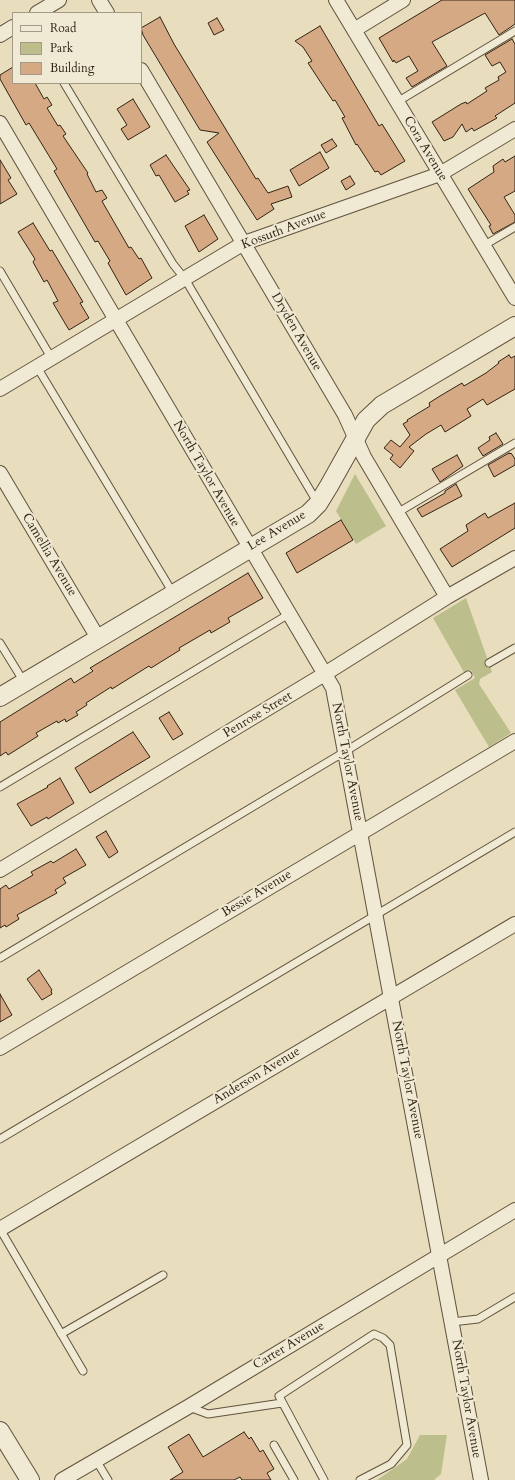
<!DOCTYPE html>
<style>
body{margin:0}
#map{position:relative;width:515px;height:1480px;overflow:hidden;background:#e8ddbc;font-family:Cardo,serif}
canvas{display:block}
.legend{position:absolute;left:12px;top:12px;width:130px;height:72px;box-sizing:border-box;background:#f0e9d3;border:1px solid #a49a87;margin:0;padding:5px 7px;list-style:none;font-size:12px;color:#322314}
.legend li{display:flex;align-items:center;gap:8px;height:20px}
.legend b{width:20px;border:1px solid #a49a87}
</style>
<div id="map">
<canvas width="515" height="1480"></canvas>
<ul class="legend">
<li><b style="height:5px;background:#f0e9d3"></b>Road</li>
<li><b style="height:11px;background:#bcbf8c"></b>Park</li>
<li><b style="height:11px;background:#d6a985"></b>Building</li>
</ul>
</div>
<script>
const context = document.querySelector('canvas').getContext('2d');
context.lineJoin = 'round';
function fill(path, color) {
  context.fillStyle = color;
  context.fill(path, 'evenodd');
}
function poly(rows) {
  const path = new Path2D();
  for (const r of rows) {
    path.moveTo(r[0], r[1]);
    for (let i = 2; i < r.length; i += 2) path.lineTo(r[i], r[i + 1]);
  }
  return path;
}
function trace(path, color, width, dash) {
  context.strokeStyle = color;
  context.lineWidth = width;
  context.lineCap = dash ? 'butt' : 'round';
  context.setLineDash(dash || []);
  context.stroke(path);
}
function label(font, color, halo, rows, align = 'center') {
  context.font = font + ' Cardo,serif';
  context.lineWidth = 4;
  context.setLineDash([]);
  context.textBaseline = 'middle';
  context.strokeStyle = halo;
  context.fillStyle = color;
  for (const [text, x, y, turn = 0] of rows) {
    context.save();
    context.translate(x, y);
    context.rotate((+turn || 0) * Math.PI / 180);
    context.textAlign = isNaN(turn) ? turn : align;
    if (halo) context.strokeText(text, 0, 0);
    context.fillText(text, 0, 0);
    context.restore();
  }
}
fill(poly([
 [355,474,386,526,356,544,336,511],
 [466,598,492,672,480,679,479,684,511,733,489,747,455,690,475,678,471,670,465,674,433,618],
 [420,1435,447,1435,441,1474,434,1480,377,1480,407,1459]
]), '#bcbf8c');
const building = poly([
 [442,0,515,0,515,24,499,35,485,13,432,42,447,66,412,87,406,78,418,71,409,56,396,63,394,60,393,62,379,38,442,0],
 [160,17,174,44,256,179,258,178,268,193,288,186,292,197,271,204,274,209,257,220,207,142,219,133,200,130,143,35,141,28,160,17],
 [217,18,224,30,214,35,208,23,217,18],
 [320,26,379,126,382,124,405,161,381,175,378,171,375,172,357,144,356,145,342,118,345,117,335,100,333,101,308,63,312,61,303,47,295,41,320,26],
 [512,39,515,44,515,103,495,116,497,118,474,131,472,128,466,132,462,124,453,137,444,141,432,122,461,104,466,102,467,104,487,91,485,88,499,80,498,77,506,72,500,62,492,66,485,55,512,39],
 [13,67,13,83,35,83,44,99,47,97,52,105,47,108,58,126,60,125,66,134,63,136,88,173,87,174,96,192,102,190,107,198,102,201,103,203,129,248,131,247,139,259,141,258,152,278,126,295,108,263,110,261,98,241,95,242,69,197,54,171,57,169,29,123,26,125,0,79,0,75,13,67],
 [133,99,150,127,128,140,121,129,127,125,117,109,133,99],
 [332,139,337,146,326,153,321,145,332,139],
 [320,152,329,168,299,186,290,170,320,152],
 [166,155,190,190,187,191,189,194,175,202,159,175,156,176,150,165,166,155],
 [515,156,515,191,504,197,515,215,515,222,493,234,489,226,491,225,468,189,494,172,493,166,503,159,505,162,515,156],
 [0,160,11,178,8,180,17,194,0,204,0,160],
 [350,176,355,184,346,190,341,181,350,176],
 [204,215,218,239,199,252,185,226,204,215],
 [33,223,50,251,52,250,83,302,80,303,89,318,69,330,53,303,58,301,47,280,44,282,33,262,35,259,18,232,33,223],
 [509,355,511,358,515,356,515,389,487,405,483,399,467,409,471,416,445,432,441,425,426,434,409,447,414,451,400,468,390,459,393,455,384,448,391,440,400,447,410,435,403,424,408,421,407,420,430,406,429,403,440,396,462,383,464,386,486,373,499,363,498,362,509,355],
 [496,433,503,444,483,456,478,448,490,440,489,437,496,433],
 [509,453,510,454,511,453,515,459,515,465,494,477,488,465,509,453],
 [457,455,463,466,440,482,432,469,457,455],
 [456,484,462,496,422,517,417,509,445,493,445,491,456,484],
 [515,503,515,528,452,567,440,549,468,531,466,525,485,513,488,518,515,503],
 [341,520,353,540,297,573,286,553,341,520],
 [248,573,263,598,228,618,230,622,211,633,210,630,179,648,180,650,151,668,149,666,112,689,111,687,86,703,87,705,76,712,78,715,66,722,65,719,58,723,57,721,36,733,38,736,8,755,6,752,0,756,0,722,71,678,74,683,93,671,90,668,248,573],
 [169,712,183,734,173,740,159,718,169,712],
 [133,732,150,757,90,793,75,768,133,732],
 [60,778,74,803,48,819,47,817,31,826,17,804,48,787,47,786,60,778],
 [106,831,118,852,109,858,96,837,106,831],
 [76,849,86,865,63,878,66,883,55,890,57,893,17,915,19,919,6,927,5,925,0,928,0,889,6,885,9,889,33,875,31,872,51,861,53,863,76,849],
 [39,970,52,990,51,991,52,994,42,1000,27,979,39,970],
 [0,994,12,1015,0,1022,0,994],
 [244,1432,249,1439,251,1437,260,1452,263,1450,274,1469,267,1473,271,1480,242,1480,240,1477,234,1480,170,1480,183,1472,168,1447,189,1434,203,1457,244,1432]
]);
fill(building, '#d6a985');
trace(building, '#322314', 1);
const service = poly([
 [64,83,173,264,185,279,317,502],
 [397,102,515,31],
 [483,246,515,227],
 [0,271,52,359],
 [37,367,173,593],
 [397,513,515,443],
 [0,643,24,682],
 [489,663,515,648],
 [0,787,289,614],
 [0,958,346,751,468,675],
 [0,1139,515,832],
 [0,1229,83,1371],
 [452,1322,478,1319,515,1297],
 [61,1334,163,1275],
 [189,1407,208,1414,282,1403],
 [274,1445,294,1480],
 [96,1460,108,1480],
 [324,1480,279,1396,374,1334,383,1338,390,1345,407,1445,391,1464,360,1480]
]);
const minor = poly([
 [99,0,107,13],
 [336,0,515,298],
 [37,13,59,0],
 [354,30,403,0],
 [0,35,13,27],
 [141,70,345,415,364,457,447,597],
 [0,123,333,688,481,1480],
 [0,389,244,243,440,174,515,129],
 [0,473,98,638],
 [0,870,323,675,447,597,515,558],
 [0,1048,515,741],
 [0,1229,515,924],
 [62,1480,188,1407,515,1210]
]);
const tertiary = poly([
 [0,697,308,514,318,504,329,486,366,420,382,405,515,326],
 [0,1431,30,1480]
]);
trace(service, '#60523e', 9);
trace(minor, '#60523e', 16);
trace(tertiary, '#60523e', 20);
trace(service, '#f0e9d3', 7);
trace(minor, '#f0e9d3', 14);
trace(tertiary, '#f0e9d3', 18);
label('13px', '#322314', '#f0e9d3', [
 ["Cora Avenue",425,149,59],
 ["Kossuth Avenue",284,230,-21],
 ["Dryden Avenue",296,332,60],
 ["North Taylor Avenue",206,474,60],
 ["Lee Avenue",277,531,-31],
 ["Camellia Avenue",49,555,59],
 ["Penrose Street",258,715,-31],
 ["North Taylor Avenue",347,762,79],
 ["Bessie Avenue",257,894,-31],
 ["Anderson Avenue",257,1076,-31],
 ["North Taylor Avenue",407,1080,79],
 ["Carter Avenue",289,1346,-31],
 ["North Taylor Avenue",466,1399,80]
]);
</script>
